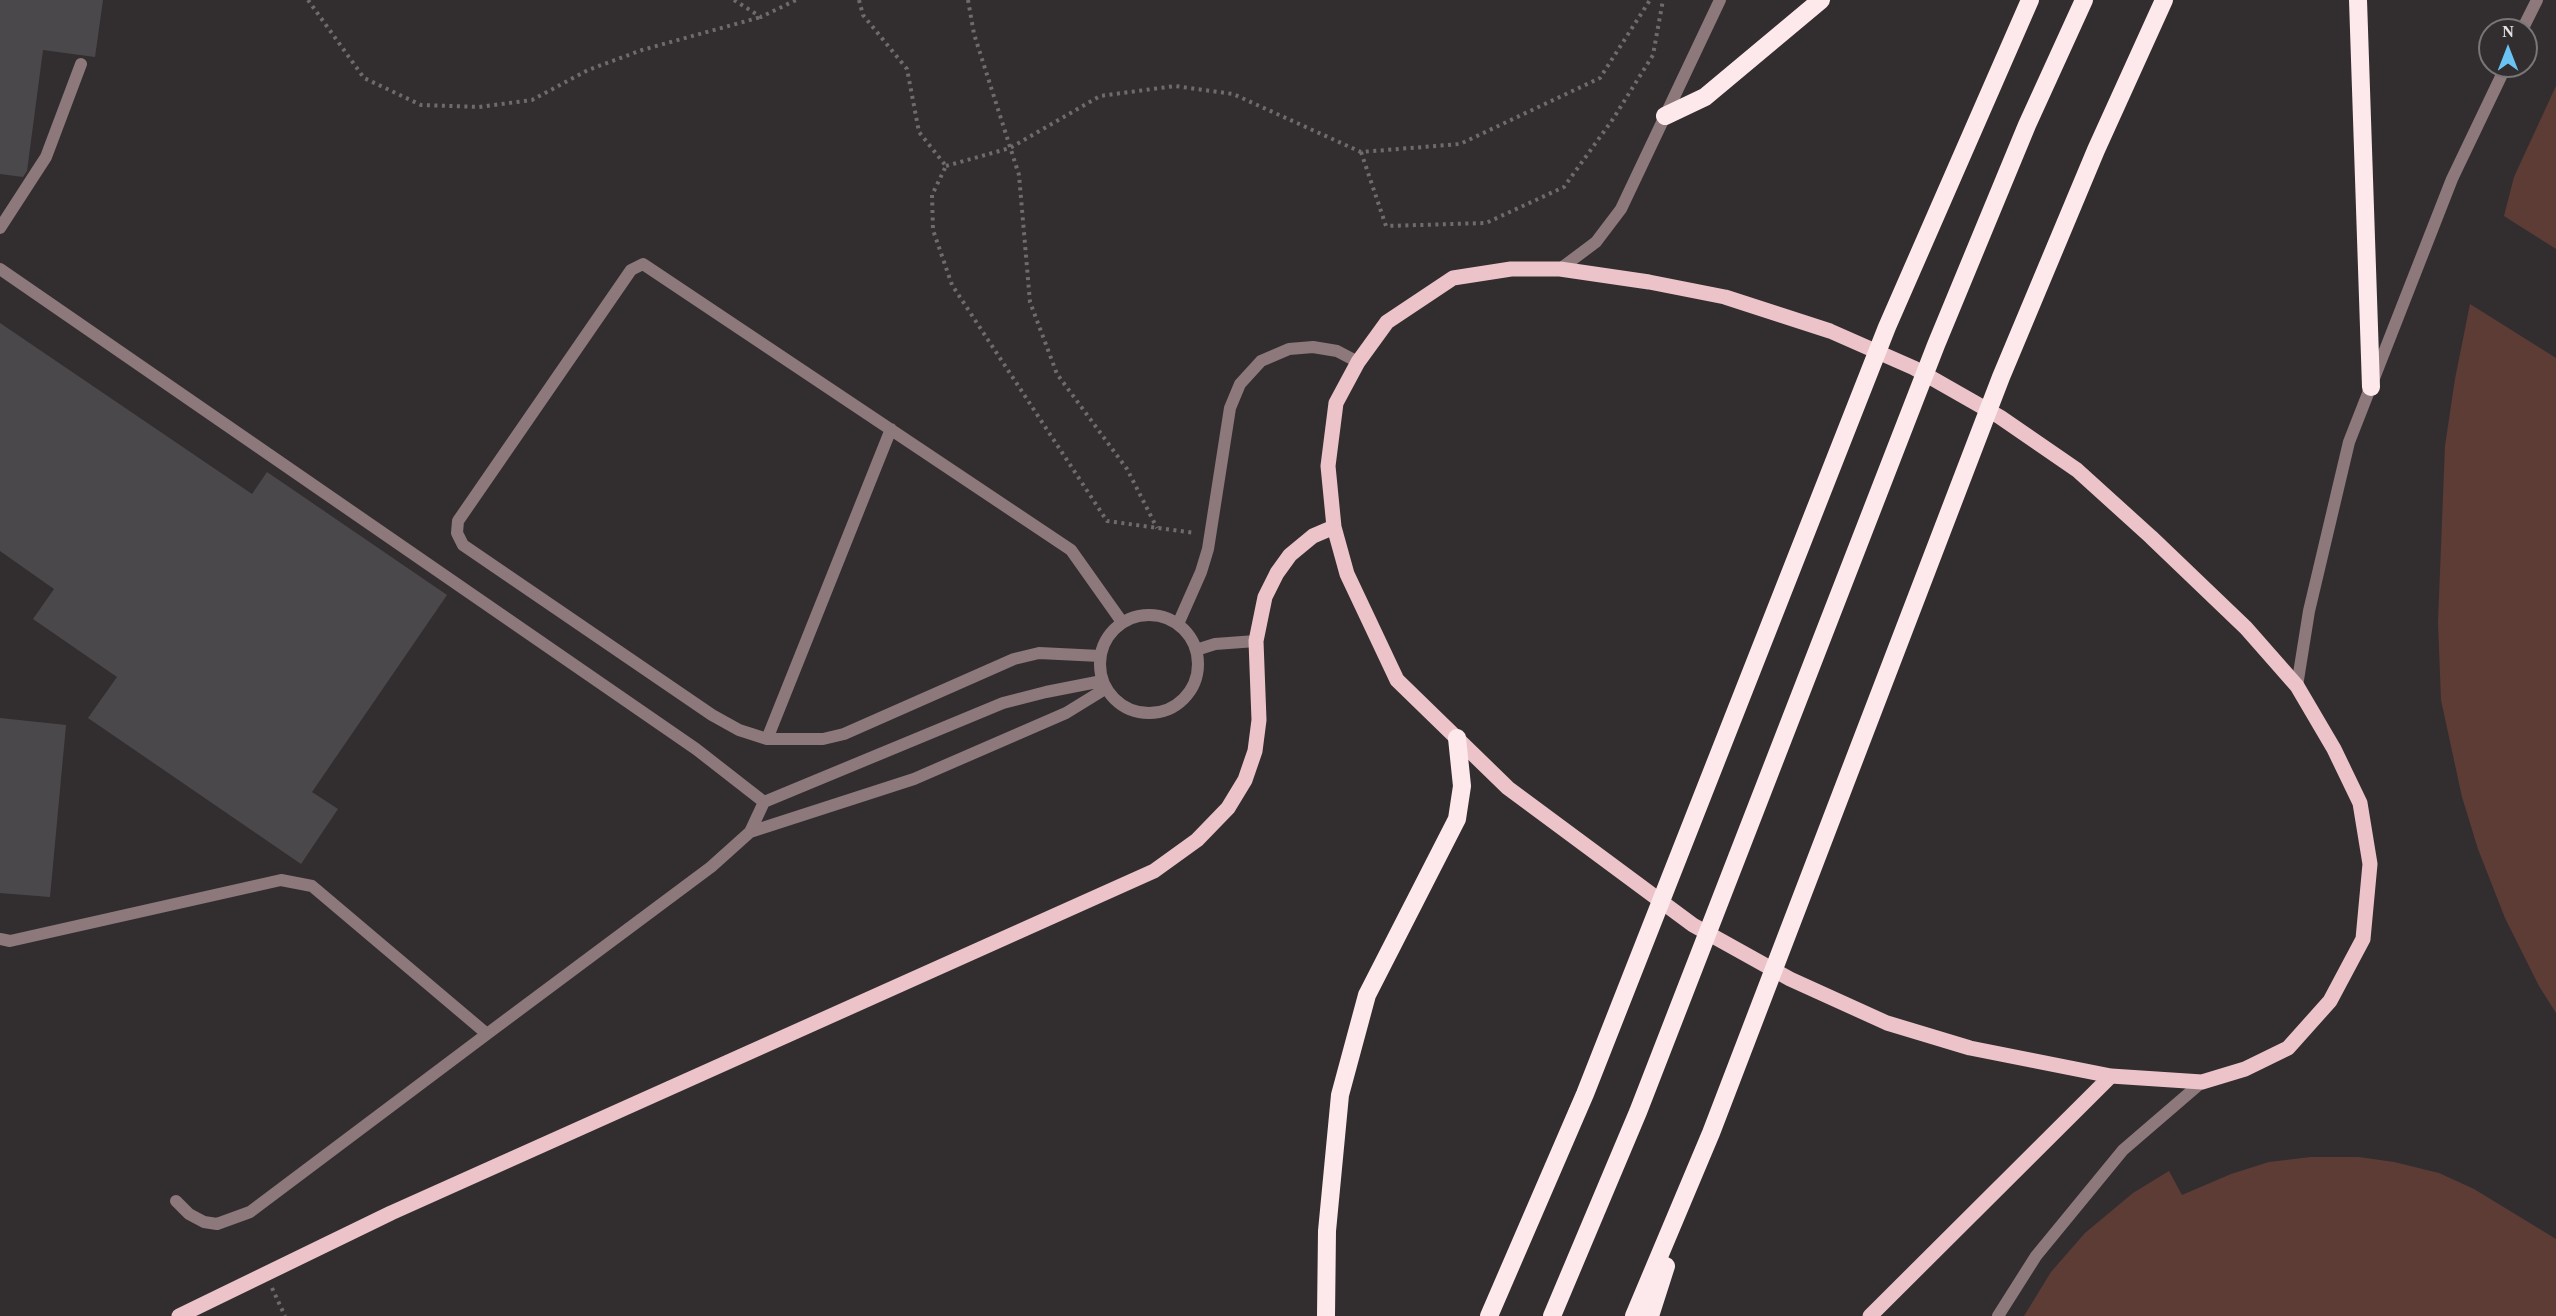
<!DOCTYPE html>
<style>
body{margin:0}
#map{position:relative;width:2556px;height:1316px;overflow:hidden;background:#322e30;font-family:"Times New Roman",serif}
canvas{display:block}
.north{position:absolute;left:2478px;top:18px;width:60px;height:60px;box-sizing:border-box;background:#322e30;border:2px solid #797678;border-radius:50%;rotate:0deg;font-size:16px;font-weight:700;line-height:24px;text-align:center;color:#e4e2e3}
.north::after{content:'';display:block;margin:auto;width:21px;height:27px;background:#6ac3f2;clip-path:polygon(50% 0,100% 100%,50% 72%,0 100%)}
</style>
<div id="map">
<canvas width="2556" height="1316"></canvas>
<div class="north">N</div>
</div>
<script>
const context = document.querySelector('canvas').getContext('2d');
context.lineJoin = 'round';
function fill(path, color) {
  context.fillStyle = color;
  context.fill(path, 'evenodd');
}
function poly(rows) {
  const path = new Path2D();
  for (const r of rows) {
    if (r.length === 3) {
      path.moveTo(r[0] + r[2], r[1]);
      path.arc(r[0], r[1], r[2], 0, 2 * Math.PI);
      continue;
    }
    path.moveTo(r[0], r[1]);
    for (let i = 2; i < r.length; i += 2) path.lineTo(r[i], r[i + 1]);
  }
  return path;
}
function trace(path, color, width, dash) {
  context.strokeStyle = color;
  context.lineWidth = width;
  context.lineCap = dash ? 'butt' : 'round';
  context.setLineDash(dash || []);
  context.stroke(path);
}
fill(poly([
 [2556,86,2556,249,2504,216,2514,177],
 [2470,304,2556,358,2556,1013,2539,986,2505,918,2478,849,2462,797,2441,700,2438,622,2445,446,2455,379],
 [2311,1157,2359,1157,2394,1162,2439,1173,2474,1189,2556,1239,2556,1316,2024,1316,2051,1272,2085,1233,2133,1193,2169,1171,2182,1195,2231,1174,2269,1162]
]), '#5d3c36');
fill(poly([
 [0,0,103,0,95,57,43,50,27,171,23,177,0,174],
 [0,323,252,494,267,472,447,595,312,792,338,809,301,864,88,718,117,677,33,619,54,589,0,551],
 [0,718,66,725,50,897,0,893]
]), '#4b484b');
trace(poly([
 [308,0,364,78,421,105,479,107,532,100,588,70,642,50,761,17],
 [734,0,761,17,796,0],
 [859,0,863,15,907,69,919,132,946,166,932,195,933,230,952,285,1107,521,1195,533],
 [968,0,974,34,1019,175,1030,302,1057,374,1127,469,1157,528],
 [1361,152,1386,226,1486,223,1564,187,1613,119,1653,55,1663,0],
 [946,166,1010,148,1100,96,1175,86,1233,94,1361,152,1460,144,1600,78,1650,0],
 [272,1288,285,1316]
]), '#6e6b6d', 4, [3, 4.5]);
trace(poly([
 [0,228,46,157,81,64],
 [0,269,696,749,764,802],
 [750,832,914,779,1066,713,1105,689],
 [0,939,10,941,281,880,312,886,487,1034,711,867,750,832,764,802,1003,703,1046,692,1102,681],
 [176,1201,189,1214,204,1222,217,1224,250,1212,487,1034]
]), '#8d797c', 12);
trace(poly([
 [1149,664,49],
 [1178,624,1201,572,1208,549,1230,408,1240,384,1261,361,1289,349,1313,347,1337,351,1358,362],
 [1196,650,1215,644,1256,641],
 [1100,656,1039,653,1014,659,844,734,823,739,767,739,739,730,712,715,463,545,457,533,458,521,631,270,643,264,1071,550,1122,622],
 [767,739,891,429],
 [1998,1316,2036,1256,2123,1150,2202,1082]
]), '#8d797c', 12);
trace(poly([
 [2522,30,2537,0],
 [1560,269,1596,242,1621,209,1720,0],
 [2297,686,2309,611,2349,442,2452,179,2506,66]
]), '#8d797c', 12);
trace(poly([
 [1511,269,1560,269,1649,282,1725,297,1830,331,1914,368,2000,417,2077,470,2151,537,2246,628,2297,686,2334,749,2360,803,2370,864,2363,939,2330,1001,2288,1048,2245,1069,2202,1082,2111,1076,1970,1048,1887,1023,1790,979,1693,925,1508,788,1397,680,1347,574,1334,527,1328,466,1336,403,1358,362,1387,322,1453,278,1511,269],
 [179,1316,391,1213,1154,871,1197,840,1228,808,1245,780,1255,751,1259,720,1256,641,1265,597,1277,573,1290,555,1313,536,1334,527],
 [1870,1316,2111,1076]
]), '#ecc3c9', 15);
trace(poly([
 [2358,0,2371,387],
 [1665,116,1705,97,1821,0],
 [1326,1316,1327,1231,1340,1095,1367,995,1457,819,1462,786,1457,738],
 [1489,1316,1585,1094,1887,327,2030,0],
 [1552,1316,1638,1112,1936,345,2027,125,2084,0],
 [1634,1316,1711,1133,2001,377,2096,150,2164,0],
 [1650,1316,1666,1266]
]), '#fde9ec', 18);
</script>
